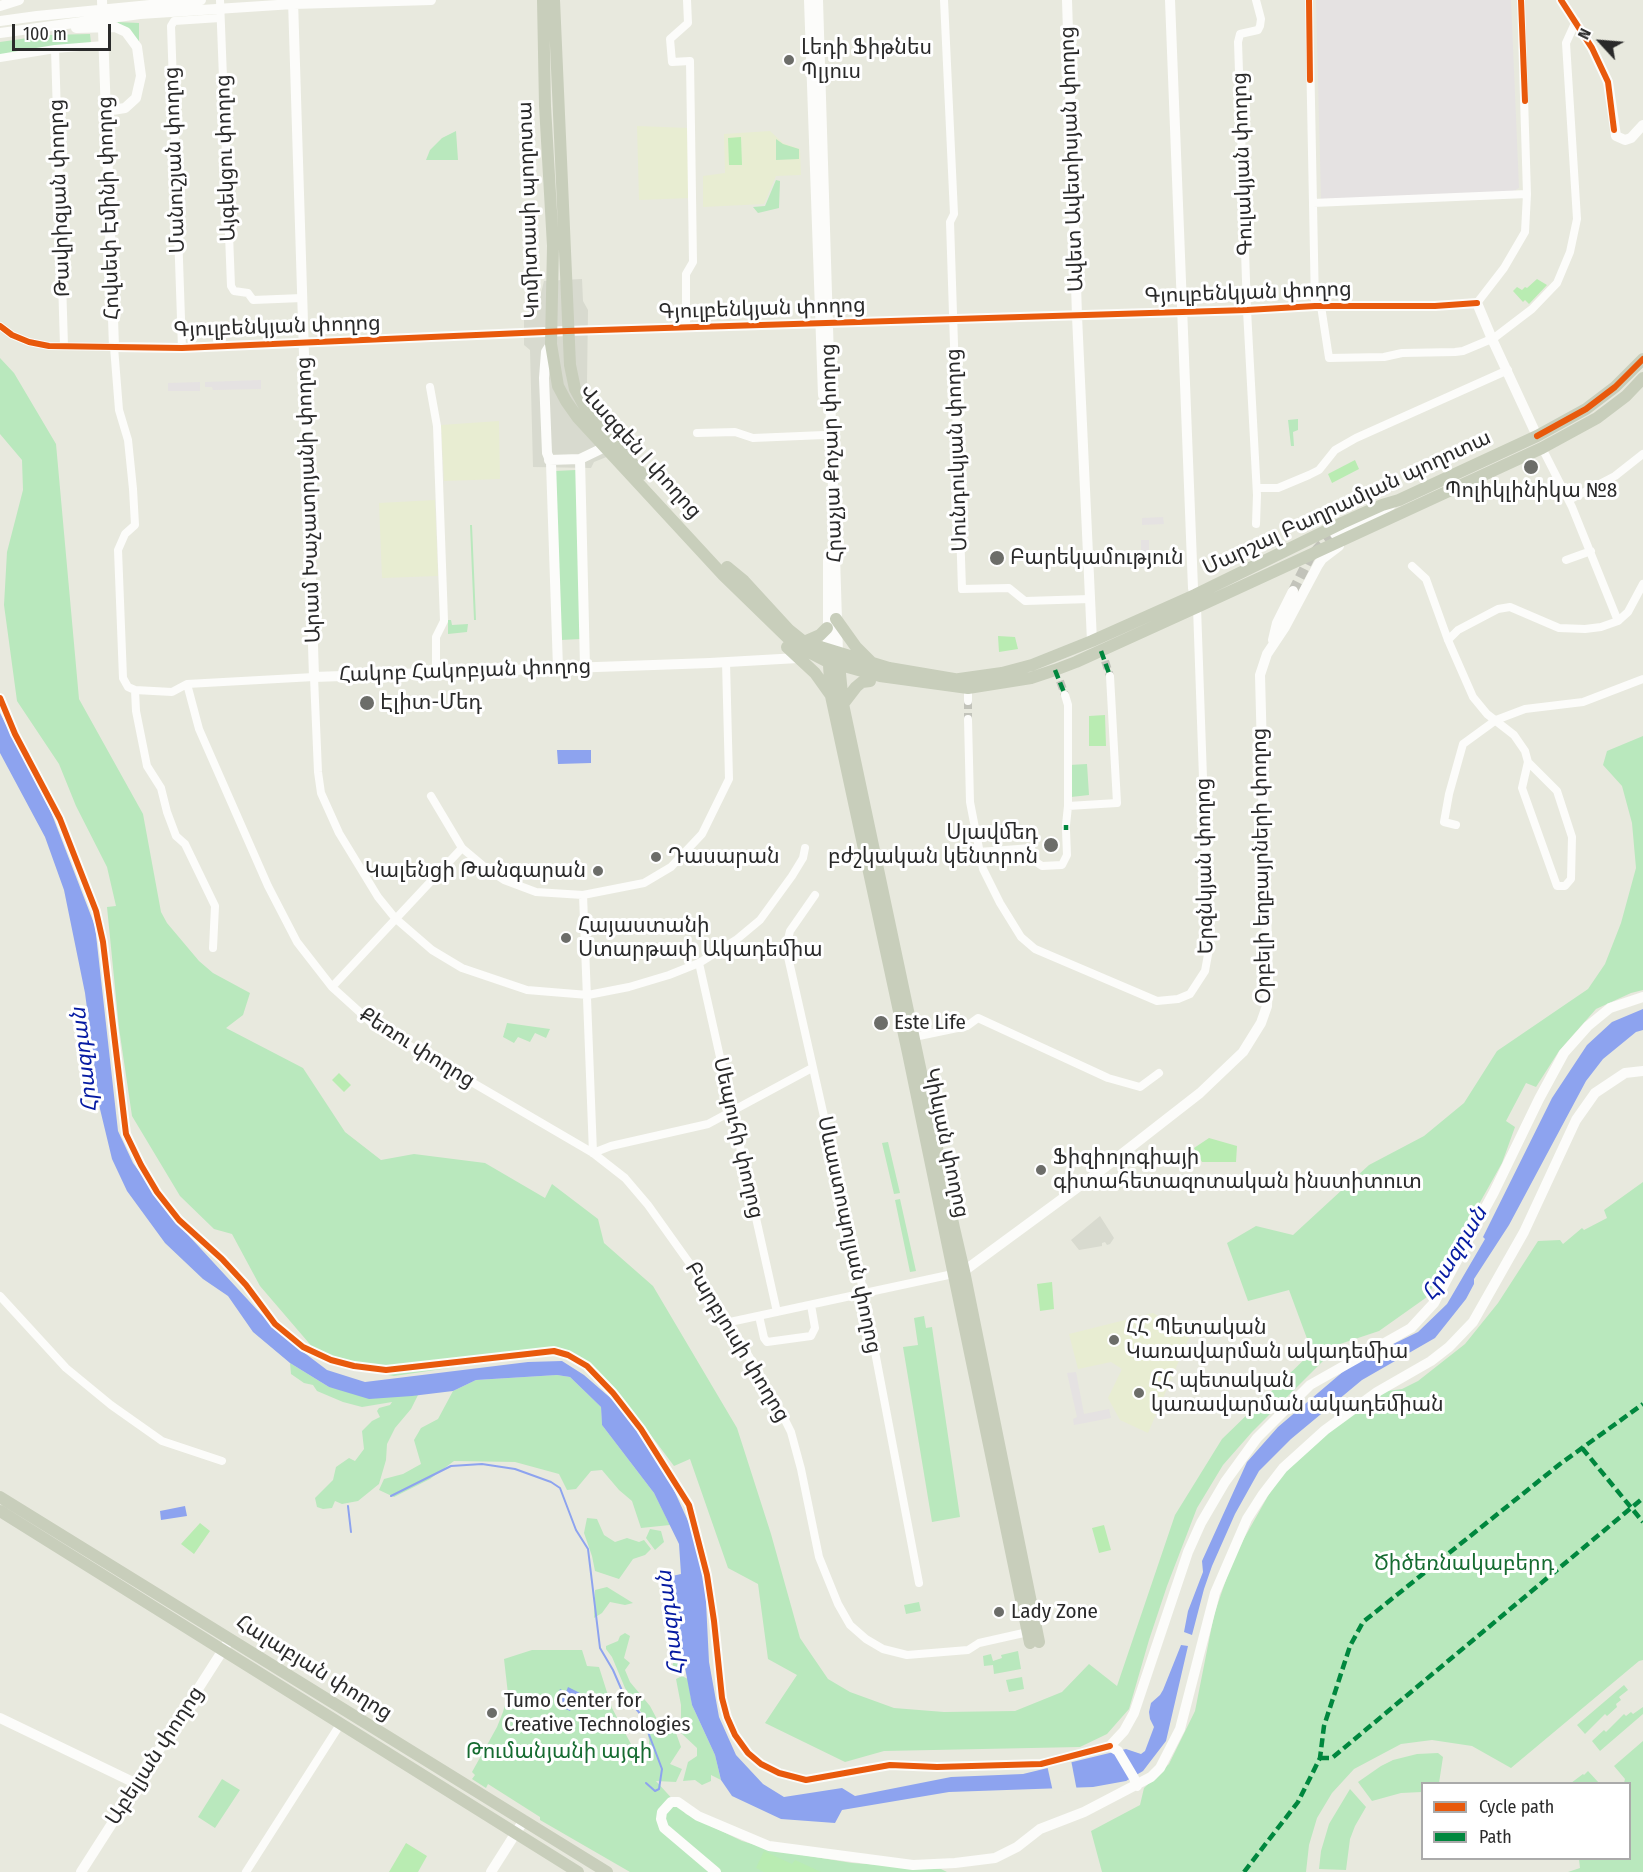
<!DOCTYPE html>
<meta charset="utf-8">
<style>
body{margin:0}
#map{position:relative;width:1643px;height:1872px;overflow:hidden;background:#e8e9de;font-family:"Fira Sans Condensed",sans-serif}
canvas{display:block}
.legend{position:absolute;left:1421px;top:1782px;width:210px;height:78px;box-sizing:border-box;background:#fff;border:2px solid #aaa;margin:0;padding:8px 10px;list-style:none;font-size:18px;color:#2a2a2a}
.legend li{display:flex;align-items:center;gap:12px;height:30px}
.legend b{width:30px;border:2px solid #aaa}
.north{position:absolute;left:1571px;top:12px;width:60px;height:60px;-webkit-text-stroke:4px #fff;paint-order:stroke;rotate:296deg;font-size:16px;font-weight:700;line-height:24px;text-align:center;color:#2a2a2a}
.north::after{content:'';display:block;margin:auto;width:21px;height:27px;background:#2a2a2a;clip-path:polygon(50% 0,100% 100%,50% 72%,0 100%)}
.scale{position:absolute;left:12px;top:24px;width:99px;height:27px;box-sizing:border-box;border:3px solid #2a2a2a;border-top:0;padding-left:8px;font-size:18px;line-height:21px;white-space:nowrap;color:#2a2a2a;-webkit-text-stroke:4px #fff;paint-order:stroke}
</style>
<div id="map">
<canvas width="1643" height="1872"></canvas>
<ul class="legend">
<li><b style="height:8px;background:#e8590c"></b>Cycle path</li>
<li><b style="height:8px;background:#00873e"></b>Path</li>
</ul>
<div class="north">N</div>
<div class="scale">100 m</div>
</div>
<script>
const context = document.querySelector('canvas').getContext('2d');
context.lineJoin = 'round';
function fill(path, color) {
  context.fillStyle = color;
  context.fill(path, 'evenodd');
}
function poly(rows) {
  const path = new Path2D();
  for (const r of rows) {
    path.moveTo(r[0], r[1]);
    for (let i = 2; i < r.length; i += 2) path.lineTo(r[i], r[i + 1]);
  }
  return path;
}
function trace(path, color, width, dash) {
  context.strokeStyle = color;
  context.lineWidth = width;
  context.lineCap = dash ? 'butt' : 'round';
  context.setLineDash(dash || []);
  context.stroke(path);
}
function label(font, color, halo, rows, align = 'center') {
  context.font = font + ' "Fira Sans Condensed","Noto Sans Armenian",sans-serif';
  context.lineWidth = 6;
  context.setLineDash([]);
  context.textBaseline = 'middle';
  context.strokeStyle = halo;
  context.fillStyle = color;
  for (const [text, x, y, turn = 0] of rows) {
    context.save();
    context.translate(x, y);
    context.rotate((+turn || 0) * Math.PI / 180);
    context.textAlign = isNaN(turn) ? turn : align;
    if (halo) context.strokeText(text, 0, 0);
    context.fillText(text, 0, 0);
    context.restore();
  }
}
fill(poly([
 [1316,0,1511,0,1519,188,1510,193,1321,199],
 [261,380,261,389,213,390,212,387,205,387,205,382],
 [200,382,200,391,168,391,168,383],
 [1163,517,1164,524,1142,525,1142,518],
 [1141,540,1149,540,1149,568,1141,568],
 [1076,1372,1084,1414,1109,1409,1111,1418,1074,1425,1073,1419,1077,1417,1067,1373]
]), '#e5e2e2');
fill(poly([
 [637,126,689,128,691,198,639,200],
 [770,131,783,143,800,149,801,175,776,176,764,204,703,207,703,176,725,173,724,134],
 [499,421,500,479,444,481,441,425],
 [435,500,438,576,382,578,379,503],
 [1153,1313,1190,1335,1148,1433,1120,1420,1108,1398,1122,1369,1111,1362,1078,1369,1069,1334]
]), '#e8edd2');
fill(poly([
 [117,22,139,23,139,46],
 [90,34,91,43,0,55,0,42,49,35],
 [456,131,458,160,426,160,430,150,442,138],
 [776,139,783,144,799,149,799,159,776,160],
 [776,180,780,181,779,208,758,213,753,207,765,206],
 [0,358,14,373,56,444,79,699,143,814,161,912,167,923,199,961,213,973,250,993,243,1015,226,1028,303,1068,345,1132,381,1160,414,1154,485,1163,545,1198,552,1184,598,1219,604,1243,653,1286,737,1428,771,1534,800,1638,828,1679,850,1692,894,1708,944,1712,1015,1711,1062,1692,1089,1664,1117,1686,1175,1515,1222,1439,1312,1352,1289,1290,1248,1301,1227,1243,1256,1226,1293,1235,1369,1165,1424,1136,1464,1103,1497,1051,1588,989,1605,964,1621,923,1636,868,1632,823,1622,786,1603,765,1607,751,1643,736,1643,990,1631,993,1596,1009,1559,1051,1536,1087,1526,1083,1506,1121,1515,1127,1502,1163,1427,1297,1379,1331,1340,1344,1252,1432,1223,1465,1197,1508,1167,1586,1149,1640,1129,1709,1107,1734,1080,1747,884,1751,845,1762,765,1723,797,1675,768,1659,758,1584,728,1568,690,1459,674,1466,620,1394,587,1362,545,1354,394,1376,359,1370,320,1356,260,1286,232,1234,214,1229,180,1196,132,1116,119,1028,107,907,116,906,107,867,76,806,59,764,17,701,4,605,7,552,23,490,22,460,0,434],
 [1298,419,1298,430,1293,432,1294,446,1291,446,1288,420],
 [576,470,581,639,560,640,555,471],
 [470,525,472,525,476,620,474,620],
 [448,620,451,620,452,625,468,624,467,632,448,634],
 [1087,764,1089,795,1071,797,1069,765],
 [507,1023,550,1029,546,1038,535,1033,530,1042,518,1037,514,1043,503,1037],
 [888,1142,900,1193,894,1194,882,1143],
 [1643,1182,1643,1660,1639,1661,1511,1768,1472,1746,1432,1740,1401,1744,1354,1769,1332,1793,1317,1818,1309,1845,1306,1872,1102,1872,1091,1831,1140,1805,1144,1788,1169,1764,1195,1711,1214,1615,1234,1556,1281,1473,1328,1432,1387,1391,1402,1389,1418,1381,1465,1344,1498,1303,1538,1241,1560,1240,1563,1244,1582,1228,1584,1230,1607,1218,1604,1210],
 [900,1199,916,1271,910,1272,895,1200],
 [924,1316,926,1328,932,1327,960,1517,932,1522,903,1347,918,1345,914,1318],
 [290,1363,329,1387,418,1395,411,1409,395,1428,387,1444,386,1460,379,1484,358,1501,342,1504,335,1501,332,1508,323,1509,317,1507,315,1498,333,1480,336,1467,349,1458,355,1461,364,1449,362,1431,372,1421,380,1417,377,1411,379,1408,390,1405,392,1402,362,1407,343,1402,317,1391,313,1385,304,1383,291,1374],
 [557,1375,570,1377,601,1407,602,1425,654,1493,670,1525,641,1528,632,1501,619,1490,602,1470,591,1471,576,1489,567,1490,559,1474,515,1462,454,1461,430,1479,394,1497,379,1490,384,1479,403,1474,421,1464,414,1440,421,1428,438,1419,453,1391,476,1380],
 [587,1518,597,1519,604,1535,615,1542,627,1538,639,1542,644,1540,651,1549,645,1555,633,1559,619,1579,595,1571,592,1556,584,1533],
 [650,1529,661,1531,664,1542,655,1550,646,1538],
 [607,1587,633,1603,625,1605,610,1602,602,1613,594,1618,595,1590],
 [919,1602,921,1611,906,1614,904,1605],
 [625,1633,630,1636,624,1658,630,1663,625,1670,630,1682,650,1706,659,1723,676,1733,681,1747,670,1764,682,1769,676,1782,656,1781,686,1814,742,1841,772,1850,852,1863,941,1869,947,1872,630,1872,540,1820,540,1817,488,1784,486,1788,472,1779,475,1775,472,1772,497,1727,503,1712,508,1694,504,1659,532,1650,582,1650,587,1666,599,1667,612,1708,643,1767,644,1762,649,1753,649,1740,643,1715,625,1688,612,1657,606,1649,606,1646,618,1641,620,1636],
 [682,1647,685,1667,679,1667,671,1671,677,1648],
 [1018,1651,1021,1669,994,1674,993,1665,984,1666,983,1656,991,1654,993,1661,1002,1658,1001,1655],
 [682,1676,688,1679,692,1705,715,1755,721,1780,711,1775,711,1781,702,1785,695,1780,683,1781,688,1762,697,1756,697,1748,681,1733,681,1705,676,1679],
 [1022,1677,1024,1689,1009,1692,1006,1680],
 [1624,1685,1628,1690,1619,1697,1621,1700,1616,1704,1617,1707,1607,1716,1605,1714,1585,1734,1577,1725],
 [1643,1707,1643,1714,1600,1751,1592,1741,1604,1730,1606,1732,1624,1714,1626,1716,1631,1712,1633,1714],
 [1643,1741,1643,1872,1568,1872,1580,1868,1579,1859,1630,1858,1630,1784,1624,1783,1625,1779,1614,1766],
 [1438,1753,1443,1757,1439,1783,1422,1784,1422,1792,1401,1793,1372,1801,1358,1782,1381,1766,1393,1760,1417,1754],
 [1588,1771,1599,1783,1571,1783,1583,1774,1584,1775],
 [222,1779,240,1790,215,1828,198,1817],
 [1350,1789,1366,1807,1355,1826,1350,1839,1346,1870,1319,1869,1321,1851,1329,1824]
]), '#b9e8bd');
fill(poly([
 [741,137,742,165,729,165,728,138],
 [1537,279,1547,285,1529,304,1525,300,1523,302,1513,291,1517,287,1522,290,1525,287,1527,288],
 [1355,460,1359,469,1332,483,1328,474],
 [998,636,1015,637,1018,649,999,652],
 [1105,715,1106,746,1089,746,1089,716],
 [339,1073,351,1085,344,1092,332,1080],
 [1209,1138,1237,1146,1236,1162,1202,1162,1194,1148],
 [1052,1282,1054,1309,1040,1311,1037,1284],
 [200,1523,210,1531,194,1554,181,1544],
 [1104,1525,1111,1550,1099,1553,1092,1528],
 [406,1843,427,1856,418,1872,389,1872],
 [764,1851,792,1864,795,1860,821,1872,764,1872,756,1868]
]), '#b9ecb2');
fill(poly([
 [582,279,583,301,588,310,587,382,594,402,625,442,609,456,594,462,591,468,533,467,530,350,524,345,524,318,538,305,544,281],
 [1100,1216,1114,1238,1110,1244,1107,1245,1105,1242,1102,1243,1102,1246,1079,1250,1071,1240]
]), '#d8dacf');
fill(poly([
 [0,713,51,812,95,926,118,1131,133,1163,178,1224,260,1313,298,1348,327,1370,365,1382,528,1362,562,1361,584,1375,614,1401,662,1464,694,1534,705,1582,709,1662,719,1717,736,1755,763,1784,784,1797,842,1788,855,1796,951,1777,1023,1774,1126,1749,1141,1754,1145,1751,1154,1727,1150,1719,1149,1712,1151,1703,1160,1695,1163,1690,1181,1645,1188,1646,1166,1741,1143,1771,1126,1781,1093,1787,949,1792,842,1810,835,1823,781,1819,732,1796,721,1780,715,1755,692,1705,668,1577,681,1574,679,1544,654,1493,602,1425,601,1407,570,1377,557,1375,476,1380,453,1391,412,1396,369,1399,329,1387,290,1363,253,1332,228,1296,203,1279,165,1243,127,1191,112,1159,100,1109,85,993,64,890,45,837,0,753],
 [591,750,591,763,558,764,557,750],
 [1643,1009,1643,1030,1636,1032,1603,1059,1586,1081,1509,1225,1474,1279,1474,1284,1466,1299,1435,1338,1362,1380,1291,1439,1259,1471,1235,1514,1212,1566,1204,1589,1192,1635,1184,1632,1188,1611,1203,1572,1202,1561,1247,1462,1278,1427,1352,1364,1418,1332,1447,1304,1485,1239,1483,1237,1552,1098,1587,1045,1612,1022],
 [185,1506,187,1516,161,1520,160,1511],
 [568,1687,580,1693,578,1697,583,1699,580,1703,575,1701,574,1703,579,1706,577,1710,572,1707,570,1711,559,1706,561,1703,556,1700,558,1696,563,1698,563,1696,558,1694,560,1689,566,1692]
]), '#8da3ef');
fill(poly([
 [1071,1760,1077,1791,1053,1792,1047,1765]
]), '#e8e9de');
trace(poly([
 [391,1496,451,1466,482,1464,515,1469,551,1482,560,1488,576,1530,588,1549,600,1648,613,1670,623,1693,642,1716,662,1769,659,1789,655,1791,646,1783],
 [348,1506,351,1532]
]), '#8da3ef', 2);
trace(poly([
 [1105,661,1110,676],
 [1060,681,1065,695],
 [968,701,968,719]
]), '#c2c3ba', 8, [8, 4]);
trace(poly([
 [1293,591,1310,557,1321,545,1335,534]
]), '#c2c3ba', 10, [10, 5]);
trace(poly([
 [220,0,231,286,234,291,248,293,253,300,302,298],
 [944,0,954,214,950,222,962,589,1009,588,1025,601,1090,599],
 [1309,0,1315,306],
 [55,49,64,346],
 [0,58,55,49,104,45],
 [1313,203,1527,194],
 [1477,303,1504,268,1525,232,1527,194,1521,0],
 [1321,306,1329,358,1384,357,1402,353,1455,352,1463,351,1494,338,1532,309,1557,283,1570,252,1577,219,1566,43,1576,21],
 [0,326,12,335,29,342,49,346,114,347,119,410,128,440,133,489,135,525,125,534,118,550,123,678,128,687,135,690,172,692,187,684,314,677,318,772,321,793,339,833,378,897,395,918,432,950,462,968,527,990,588,995,629,987,669,975,699,963,736,940,760,920,792,876,803,858,805,848],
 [686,328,686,274,693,262,690,61,672,62,670,39,688,23,687,0],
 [182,348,171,26,174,21,220,18],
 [430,387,437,426,444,621,436,637,436,673],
 [697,433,735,432,753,438,824,435],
 [1542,448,1572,507,1618,621],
 [1257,488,1278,488,1309,475,1319,470,1335,450,1356,438,1508,370],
 [1569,500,1615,476,1643,454],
 [1256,524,1257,495,1247,310,1238,42,1240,34,1258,30,1260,26,1261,19,1256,0],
 [1566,560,1591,551],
 [1412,566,1426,579,1448,640,1473,697,1487,714,1514,735,1525,751,1528,762,1522,788,1557,886,1565,886,1571,879,1572,837,1557,791,1528,762],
 [1448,640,1458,630,1498,609,1510,607,1559,628,1585,629,1601,627,1618,621,1628,612,1643,584],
 [187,684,199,729,268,886,297,942,332,987,374,1025,593,1153,625,1178,648,1205,715,1299,776,1402,791,1432,801,1469,819,1557,838,1604,850,1625,866,1639,883,1649,907,1655,968,1650,979,1643,1028,1632],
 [968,688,968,701],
 [135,690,136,711,147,766,161,788,167,812,176,836,185,844,215,906,213,948],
 [1065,695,1068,705,1068,806,1117,803,1110,676],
 [968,719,970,802,983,869,1000,903,1021,937,1035,949,1157,1001,1178,999,1190,994,1205,971,1209,949,1197,607],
 [431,796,462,848,487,869,504,880,536,892,583,895,644,883,671,867,702,834,729,779,726,662],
 [1066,825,1068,806],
 [1456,825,1444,822,1449,794,1463,744,1496,720,1525,709,1583,702,1643,679],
 [979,852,1031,848,1036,862,1042,866,1062,865,1067,855,1066,830],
 [583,895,593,1153],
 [815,895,790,931,786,948,864,1294,919,1583],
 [699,963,777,1312],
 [332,987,462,848],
 [914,1037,967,1026,978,1018,1108,1078,1140,1087,1159,1073],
 [593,1153,611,1146,708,1124,812,1068],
 [0,1296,66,1368,111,1405,162,1441,222,1461],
 [759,1316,764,1338,767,1342,811,1336,815,1328,811,1305],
 [730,1322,953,1274],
 [246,1872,341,1723]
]), '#fcfcfa', 8);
trace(poly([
 [102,0,114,347,182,348,567,331,1247,310,1315,306,1435,306,1477,303,1492,339,1537,436],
 [293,0,314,677,710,663,798,658],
 [809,0,823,395],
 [818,0,838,653],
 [1067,0,1077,316,1092,641],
 [1170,0,1193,588,1196,602],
 [1561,0,1592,48,1608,82,1616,136,1625,140,1631,138,1643,125],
 [0,6,19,0],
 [0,21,37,16,201,0],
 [76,28,115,27,126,32,137,47,141,76,136,98,125,108,106,111],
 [0,33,140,14,293,4,431,0],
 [551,344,546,352,544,378,547,453,551,463,558,668],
 [580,459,585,667],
 [549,460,580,459,605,447],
 [1335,534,1379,513,1391,505],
 [828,560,828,650],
 [1273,640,1277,623,1293,591],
 [0,698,15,734,60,819,96,911,103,942,126,1134,141,1165,157,1192,179,1220,222,1259,246,1285,275,1324,303,1347,331,1360,354,1366,386,1370,554,1351,568,1355,587,1366,613,1393,641,1429,689,1505,707,1575,714,1621,722,1698,727,1717,735,1735,748,1753,761,1764,779,1773,806,1780,890,1765,937,1767,1041,1764,1110,1746],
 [957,1273,964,1271,1100,1171,1200,1093,1243,1052,1261,1023,1267,1006,1268,983,1260,675,1267,654,1285,627,1318,565,1322,559,1339,546],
 [0,1718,137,1784],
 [1110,1746,1124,1731,1134,1713,1188,1552,1201,1523,1225,1482,1257,1438,1310,1385,1411,1328,1434,1303,1494,1192,1539,1099,1564,1053,1588,1026,1610,1008,1643,997],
 [1110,1746,1118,1751,1134,1778,1137,1786],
 [81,1872,230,1639],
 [491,1872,524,1820],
 [716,1872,664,1828,661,1819,662,1812,671,1802,678,1802,698,1816,769,1846,913,1865,955,1863,995,1858,1017,1847,1040,1829,1084,1812,1151,1777,1160,1768,1180,1729,1215,1593,1247,1519,1263,1494,1283,1468,1325,1430,1377,1392,1431,1361,1449,1347,1473,1322,1524,1232,1576,1120,1595,1093,1625,1073,1643,1071]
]), '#fcfcfa', 10);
trace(poly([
 [543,0,545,106,553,246,551,344,558,386,566,401,578,418,723,575,795,645,826,661,880,676,968,688,1031,678,1055,670,1076,662,1197,607,1542,448,1597,418,1626,396,1643,378],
 [554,0,570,365,575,389,588,413,642,474],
 [727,567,744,581,789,630,804,642,889,668,954,679],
 [836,619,856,647,871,662],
 [804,642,820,635,827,628],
 [787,647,815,673,830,694],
 [828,650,831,696,908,1053,1030,1643],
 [838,653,843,704,954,1228,964,1271,1039,1642],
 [945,681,1002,673,1032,665,1092,641,1195,595,1342,523,1382,505,1399,500,1537,436,1586,409,1615,387,1643,359],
 [843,704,856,687,862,682,870,681],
 [0,1497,607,1872],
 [0,1511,578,1872]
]), '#c8cebb', 12);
trace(poly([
 [1101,651,1110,676],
 [1055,670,1065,695],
 [1066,825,1066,830],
 [1582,1448,1643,1522],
 [1320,1758,1332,1758,1643,1498],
 [1244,1872,1298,1802,1320,1758,1324,1726,1350,1646,1363,1622,1560,1464,1643,1404]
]), '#00873e', 4.5, [9, 4.5]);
trace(poly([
 [1309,0,1310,80],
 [1521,0,1525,101],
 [1561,0,1592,48,1608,82,1614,130],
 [0,326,12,335,29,342,49,346,182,348,567,331,1247,310,1315,306,1435,306,1477,303],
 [1537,436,1586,409,1615,387,1643,359],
 [0,698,15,734,60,819,96,911,103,942,126,1134,141,1165,157,1192,179,1220,222,1259,246,1285,275,1324,303,1347,331,1360,354,1366,386,1370,554,1351,568,1355,587,1366,613,1393,641,1429,689,1505,707,1575,714,1621,722,1698,727,1717,735,1735,748,1753,761,1764,779,1773,806,1780,890,1765,937,1767,1041,1764,1110,1746]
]), '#e8590c', 6);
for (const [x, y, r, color] of [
 [789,60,6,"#6c6d69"],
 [1531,467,8,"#6c6d69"],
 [997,558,8,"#6c6d69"],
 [367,703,8,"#6c6d69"],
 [1051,845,8,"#6c6d69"],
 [656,857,6,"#6c6d69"],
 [598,871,6,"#6c6d69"],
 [566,938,6,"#6c6d69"],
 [881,1023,8,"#6c6d69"],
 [1041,1170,6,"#6c6d69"],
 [1114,1340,6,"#6c6d69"],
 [1139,1393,6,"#6c6d69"],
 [999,1612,6,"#6c6d69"],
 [492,1713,6,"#6c6d69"]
]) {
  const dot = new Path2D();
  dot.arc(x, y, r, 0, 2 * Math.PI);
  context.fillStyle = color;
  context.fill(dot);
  trace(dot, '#fff', 2);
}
label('21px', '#2a2a2a', '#fff', [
 ["Լեդի Ֆիթնես",801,48],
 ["Պլյուս",801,72],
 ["Պոլիկլինիկա №8",1531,491,"center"],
 ["Բարեկամություն",1010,558],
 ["Էլիտ-Մեդ",380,703],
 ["Սլավմեդ",1038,833,"right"],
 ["բժշկական կենտրոն",1038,857,"right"],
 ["Դասարան",668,857],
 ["Կալենցի Թանգարան",586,871,"right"],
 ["Հայաստանի",578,926],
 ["Ստարթափ Ակադեմիա",578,950],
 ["Este Life",894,1023],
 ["Ֆիզիոլոգիայի",1053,1158],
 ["գիտահետազոտական ինստիտուտ",1053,1182],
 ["ՀՀ Պետական",1126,1328],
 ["Կառավարման ակադեմիա",1126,1352],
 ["ՀՀ պետական",1151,1381],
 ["կառավարման ակադեմիան",1151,1405],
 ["Lady Zone",1011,1612],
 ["Tumo Center for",504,1701],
 ["Creative Technologies",504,1725]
], 'left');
label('21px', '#2a2a2a', '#fff', [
 ["Այգեկցու փողոց",226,158,-92],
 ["Ավետ Ավետիսյան փողոց",1072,159,-92],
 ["Մանուշյան փողոց",175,160,-92],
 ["Գուլակյան փողոց",1243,164,-92],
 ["Թավրիզյան փողոց",60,198,-92],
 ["Հովսեփ Էմինի փողոց",109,208,-92],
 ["Կոմիտասի պողոտա",529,210,-92],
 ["Գյուլբենկյան փողոց",1248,293,-2],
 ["Գյուլբենկյան փողոց",762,309,-2],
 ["Գյուլբենկյան փողոց",277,327,-2],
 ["Սունդուկյան փողոց",957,450,-92],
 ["Վազգեն I փողոց",640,452,48],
 ["Հրաչյա Քոչար փողոց",832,453,-92],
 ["Արամ Խաչատրյանի փողոց",309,500,-92],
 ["Մարշալ Բաղրամյան պողոտա",1347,503,-25],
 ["Հակոբ Հակոբյան փողոց",465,671,-2],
 ["Երզնկյան փողոց",1205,866,-91],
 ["Օրբելի եղբայրների փողոց",1262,866,-91],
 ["Քեռու փողոց",417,1048,32],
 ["Սեպուհի փողոց",738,1138,77],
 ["Կիևյան փողոց",946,1143,78],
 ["Սևաստոպոլյան փողոց",849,1235,78],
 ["Բարբյուսի փողոց",737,1342,59],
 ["Հալաբյան փողոց",314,1668,32],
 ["Աբելյան փողոց",155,1756,-57]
]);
label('21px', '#156b30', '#fff', [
 ["Ծիծեռնակաբերդ",1464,1564],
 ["Թումանյանի այգի",559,1752]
]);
label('italic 22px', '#051aa2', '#fff', [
 ["Հրազդան",85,1060,-97],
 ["Հրազդան",1455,1254,-59],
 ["Հրազդան",671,1623,-97]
]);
</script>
